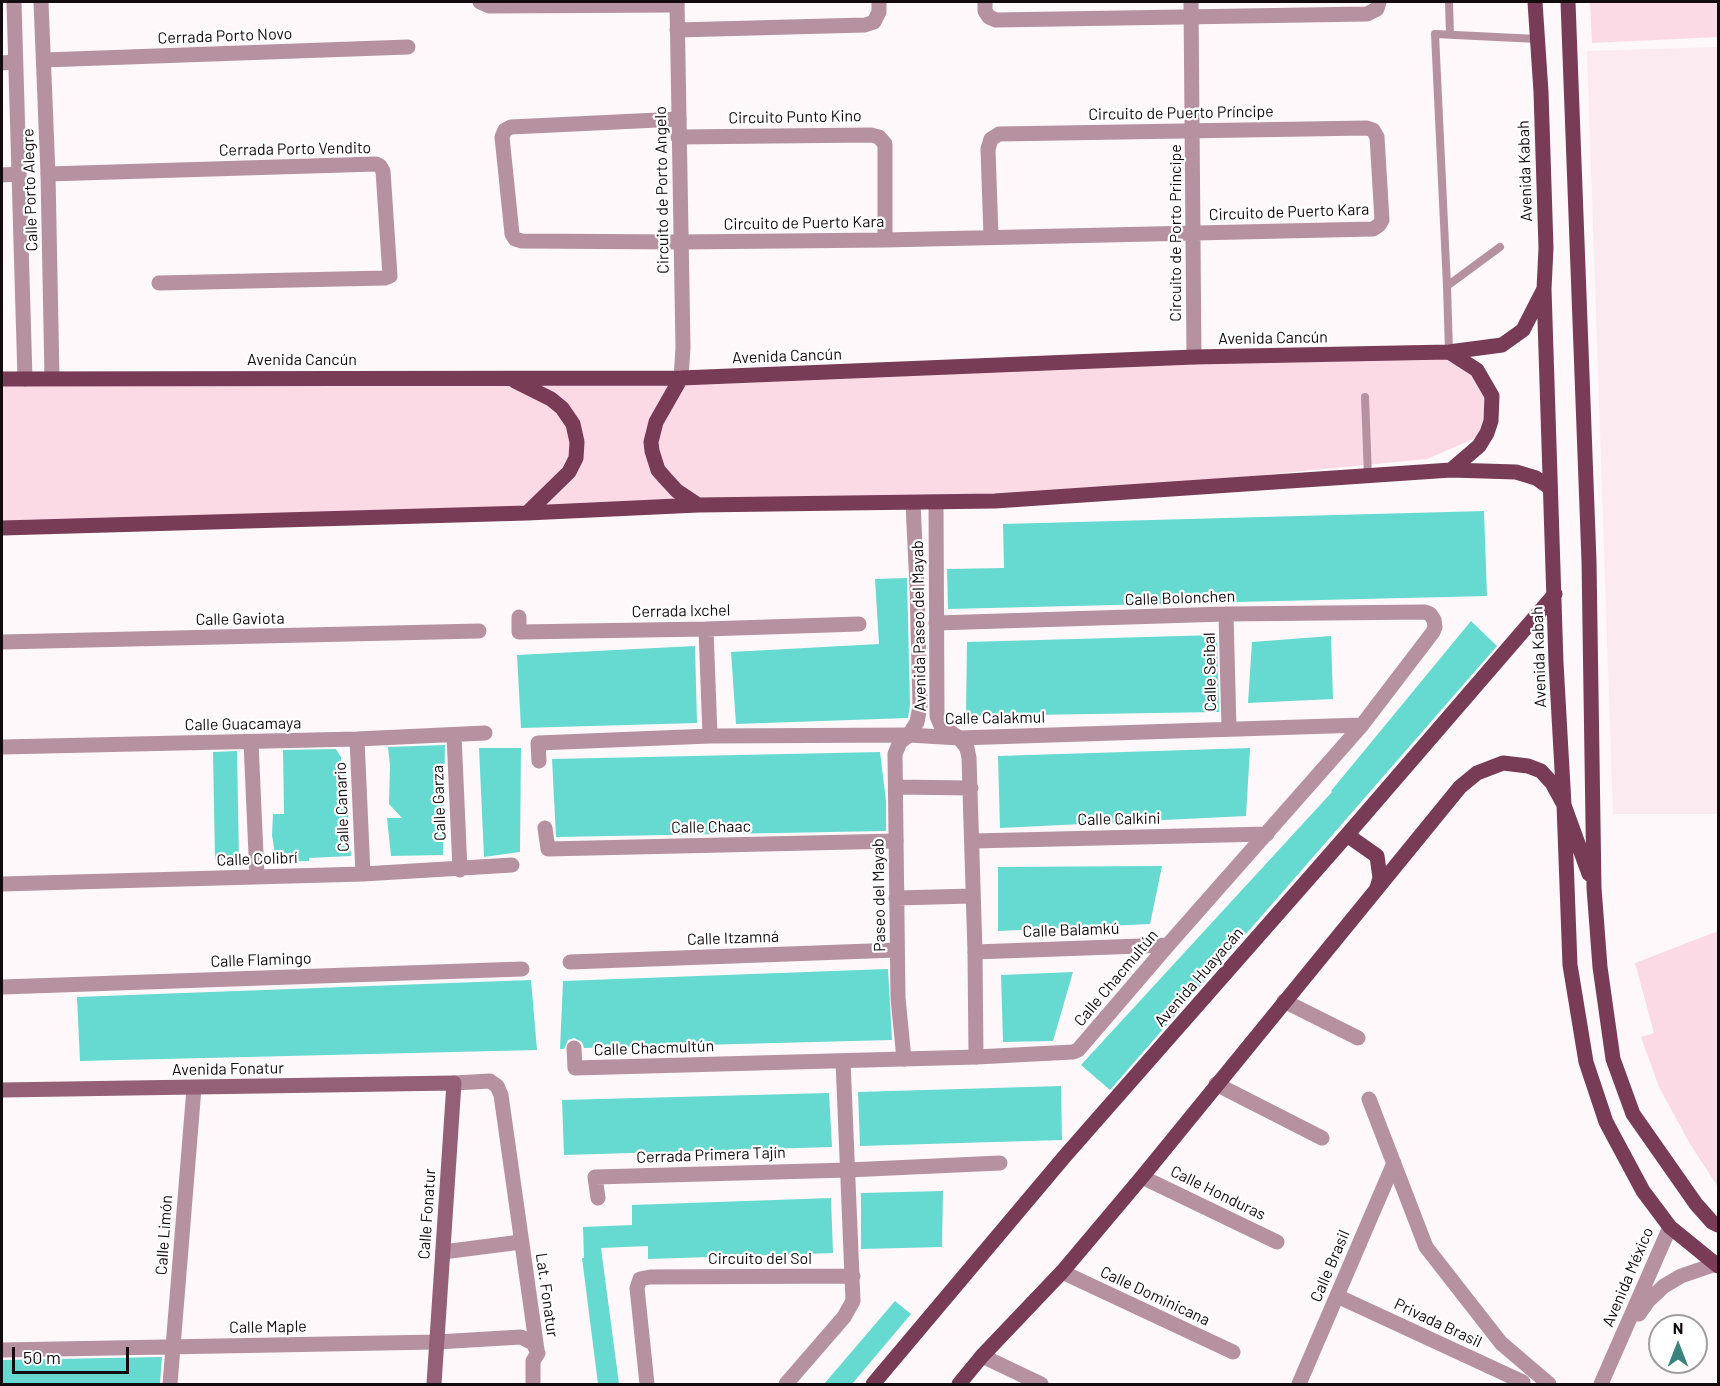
<!DOCTYPE html>
<meta charset="utf-8">
<style>
body{margin:0}
#map{position:relative;width:1720px;height:1386px;overflow:hidden;background:#fef8fa;font-family:Barlow,sans-serif}
canvas{display:block}
.frame{position:absolute;inset:0;border:3px solid #140b0f;pointer-events:none}
.north{position:absolute;left:1648px;top:1314px;width:60px;height:60px;box-sizing:border-box;background:#fff;border:2px solid #a19d9f;border-radius:50%;rotate:0deg;font-size:16px;font-weight:700;line-height:24px;text-align:center;color:#140b0f}
.north::after{content:'';display:block;margin:auto;width:21px;height:27px;background:#3b837d;clip-path:polygon(50% 0,100% 100%,50% 72%,0 100%)}
.scale{position:absolute;left:12px;top:1347px;width:117px;height:27px;box-sizing:border-box;border:3px solid #140b0f;border-top:0;padding-left:8px;font-size:18px;line-height:21px;white-space:nowrap;color:#140b0f;-webkit-text-stroke:4px #fff;paint-order:stroke}
</style>
<div id="map">
<canvas width="1720" height="1386"></canvas>
<div class="frame"></div>
<div class="north">N</div>
<div class="scale">50 m</div>
</div>
<script>
const context = document.querySelector('canvas').getContext('2d');
context.lineJoin = 'round';
function fill(path, color) {
  context.fillStyle = color;
  context.fill(path, 'evenodd');
}
function poly(rows) {
  const path = new Path2D();
  for (const r of rows) {
    path.moveTo(r[0], r[1]);
    for (let i = 2; i < r.length; i += 2) path.lineTo(r[i], r[i + 1]);
  }
  return path;
}
function trace(path, color, width, dash) {
  context.strokeStyle = color;
  context.lineWidth = width;
  context.lineCap = dash ? 'butt' : 'round';
  context.setLineDash(dash || []);
  context.stroke(path);
}
function label(font, color, halo, rows, align = 'center') {
  context.font = font + ' Barlow,sans-serif';
  context.lineWidth = 4.5;
  context.setLineDash([]);
  context.textBaseline = 'middle';
  context.strokeStyle = halo;
  context.fillStyle = color;
  for (const [text, x, y, turn = 0] of rows) {
    context.save();
    context.translate(x, y);
    context.rotate((+turn || 0) * Math.PI / 180);
    context.textAlign = isNaN(turn) ? turn : align;
    if (halo) context.strokeText(text, 0, 0);
    context.fillText(text, 0, 0);
    context.restore();
  }
}
fill(poly([
 [1718,47,1718,814,1613,814,1587,51]
]), '#fbebf1');
fill(poly([
 [1590,2,1718,2,1718,37,1592,43],
 [1449,352,1489,391,1487,433,1427,459,995,501,2,528,2,379,716,377],
 [1718,931,1718,1187,1690,1144,1659,1087,1641,1037,1654,1033,1635,963]
]), '#fbdae6');
fill(poly([
 [1484,511,1487,596,948,609,947,569,1004,568,1003,524],
 [907,578,910,705,908,718,736,724,731,652,879,644,875,579],
 [1471,621,1497,646,1110,1090,1081,1065,1332,792,1331,791],
 [1217,635,1219,712,966,716,967,642],
 [1331,636,1333,699,1248,703,1252,642],
 [695,646,697,723,521,728,517,655],
 [445,745,443,855,391,856,387,818,402,818,389,804,390,766,388,747],
 [479,748,521,748,520,852,484,857],
 [1250,748,1246,816,1000,828,998,756],
 [336,749,341,757,341,771,345,771,351,856,309,858,309,861,276,861,272,835,273,814,284,814,283,750],
 [237,751,239,860,215,860,213,752],
 [880,752,886,801,886,831,556,837,552,759],
 [1162,866,1150,924,998,931,998,867],
 [888,969,892,1040,584,1048,582,1042,574,1038,568,1040,564,1049,560,1049,563,981],
 [1073,972,1053,1041,1003,1042,1001,975],
 [531,980,537,1050,80,1061,77,997],
 [1061,1086,1062,1140,860,1146,858,1092],
 [829,1093,832,1147,564,1155,562,1100],
 [943,1191,942,1247,861,1249,861,1193],
 [831,1198,833,1253,648,1259,648,1246,601,1248,619,1384,598,1384,582,1258,584,1258,583,1227,632,1225,632,1205],
 [895,1301,911,1314,852,1384,824,1384],
 [162,1357,160,1384,2,1384,2,1360]
]), '#66dad1');
trace(poly([
 [1449,2,1450,34],
 [1447,286,1435,34,1537,39],
 [1449,352,1447,286,1500,247],
 [1365,397,1368,477]
]), '#b692a0', 8);
trace(poly([
 [480,2,489,6,677,5],
 [985,2,985,11,989,17,996,20,1367,14,1377,9,1379,2],
 [1191,2,1194,357],
 [677,30,865,25,874,22,879,12,879,2],
 [44,60,408,47],
 [2,63,15,62],
 [679,119,511,127,505,130,502,137,512,234,515,239,522,241,680,242,885,240,1373,229,1379,225,1382,220,1377,137,1373,130,1367,128,999,134,991,139,988,149,991,236],
 [678,137,871,135,879,137,885,144,885,240],
 [48,174,376,164,380,166,383,171,390,276,385,278,159,283],
 [2,175,19,174],
 [1226,614,1229,729],
 [519,617,519,632,706,629,859,624],
 [706,629,710,736],
 [2,642,479,631],
 [454,735,460,870],
 [357,739,363,874],
 [251,742,257,877],
 [2,747,357,739,485,733],
 [539,761,538,743,710,736,909,735,959,738,1362,725],
 [545,828,548,849,896,841],
 [973,841,1267,834],
 [2,884,363,874,512,865],
 [975,952,1168,945],
 [570,962,897,950],
 [2,987,522,969],
 [1284,1001,1358,1038],
 [574,1048,575,1068,976,1057,1073,1052,1078,1050,1168,945,1362,725,1433,632,1435,627,1434,620,1430,614,1425,612,1226,614,936,623],
 [454,1083,490,1081,497,1086,501,1095,537,1350],
 [1216,1084,1322,1138],
 [1369,1099,1426,1247,1501,1343,1549,1384],
 [1142,1177,1277,1242],
 [598,1198,595,1177,848,1170,1000,1163],
 [443,1252,521,1242],
 [1062,1272,1233,1352],
 [1337,1296,1523,1382],
 [2,1350,437,1342,521,1337,533,1343,538,1353,533,1361,533,1384],
 [982,1356,1041,1384],
 [170,1384,194,1088],
 [647,1384,637,1288,640,1279,650,1277,853,1276],
 [786,1384,844,1317,853,1301,843,1061],
 [1299,1384,1394,1163]
]), '#b692a0', 15);
trace(poly([
 [14,2,25,379],
 [41,2,48,174,52,378],
 [677,2,683,348,681,378],
 [936,503,937,716,941,726,959,738,967,748,969,758,975,952,976,1057],
 [896,787,971,788],
 [896,898,973,896],
 [904,1059,898,998,895,754,900,742,909,735,917,722,920,706,917,586,913,504],
 [1639,1314,1648,1301,1664,1286,1681,1276,1716,1264],
 [1601,1384,1670,1227]
]), '#b692a0', 15);
trace(poly([
 [2,1090,454,1083,434,1384]
]), '#936075', 15);
trace(poly([
 [1535,2,1541,92,1546,248,1544,289,1556,663,1564,805,1570,965,1586,1062,1606,1122,1643,1191,1670,1227,1718,1266],
 [1568,2,1589,561,1594,888,1600,967,1613,1059,1633,1114,1696,1204,1712,1222,1718,1225],
 [1449,352,1477,370,1492,396,1491,421,1487,433,1479,446,1451,470],
 [681,378,656,422,651,442,652,451,658,470,665,478,677,491,698,505],
 [2,379,681,378,1194,357,1449,352,1502,345,1523,330,1544,289],
 [515,381,551,399,562,408,573,424,577,442,576,458,569,472,527,513],
 [2,528,527,513,698,505,995,501,1451,470,1516,472,1536,478,1550,488],
 [1347,835,1377,856,1380,878,1377,888],
 [873,1384,1065,1156,1347,835,1555,594],
 [959,1384,982,1356,1062,1272,1142,1177,1460,787,1477,773,1503,763,1528,766,1541,771,1552,783,1564,805,1589,874]
]), '#783c57', 15);
label('16px', '#140b0f', '#fff', [
 ["Cerrada Porto Novo",225,36,-2],
 ["Circuito de Puerto Príncipe",1181,113,-1],
 ["Circuito Punto Kino",795,117,-1],
 ["Cerrada Porto Vendito",295,149,-1],
 ["Avenida Kabah",1525,171,-92],
 ["Calle Porto Alegre",30,190,-92],
 ["Circuito de Porto Angelo",662,190,-91],
 ["Circuito de Puerto Kara",1289,212,-2],
 ["Circuito de Puerto Kara",804,223,-1],
 ["Circuito de Porto Principe",1176,233,-90],
 ["Avenida Cancún",1273,338,-1],
 ["Avenida Cancún",787,356,-2],
 ["Avenida Cancún",302,360],
 ["Calle Bolonchen",1180,598,-2],
 ["Cerrada Ixchel",681,611,-1],
 ["Calle Gaviota",240,619,-1],
 ["Avenida Paseo del Mayab",919,626,-91],
 ["Avenida Kabah",1539,657,-92],
 ["Calle Seibal",1210,672,-91],
 ["Calle Calakmul",995,718,-1],
 ["Calle Guacamaya",243,724,-1],
 ["Calle Garza",439,803,-92],
 ["Calle Canario",342,807,-92],
 ["Calle Calkini",1119,819,-1],
 ["Calle Chaac",711,827,-1],
 ["Calle Colibrí",257,859,-2],
 ["Paseo del Mayab",879,895,-91],
 ["Calle Balamkú",1071,930,-2],
 ["Calle Itzamná",733,938,-2],
 ["Calle Flamingo",261,960,-2],
 ["Avenida Huayacán",1199,977,-49],
 ["Calle Chacmultún",1116,978,-50],
 ["Calle Chacmultún",654,1048,-2],
 ["Avenida Fonatur",228,1069,-1],
 ["Cerrada Primera Tajín",711,1155,-2],
 ["Calle Honduras",1218,1193,26],
 ["Calle Fonatur",427,1214,-86],
 ["Calle Limón",164,1235,-86],
 ["Circuito del Sol",760,1259],
 ["Calle Brasil",1330,1266,-67],
 ["Avenida México",1628,1277,-67],
 ["Lat. Fonatur",547,1295,82],
 ["Calle Dominicana",1155,1296,25],
 ["Privada Brasil",1438,1323,25],
 ["Calle Maple",268,1327,-1]
]);
</script>
